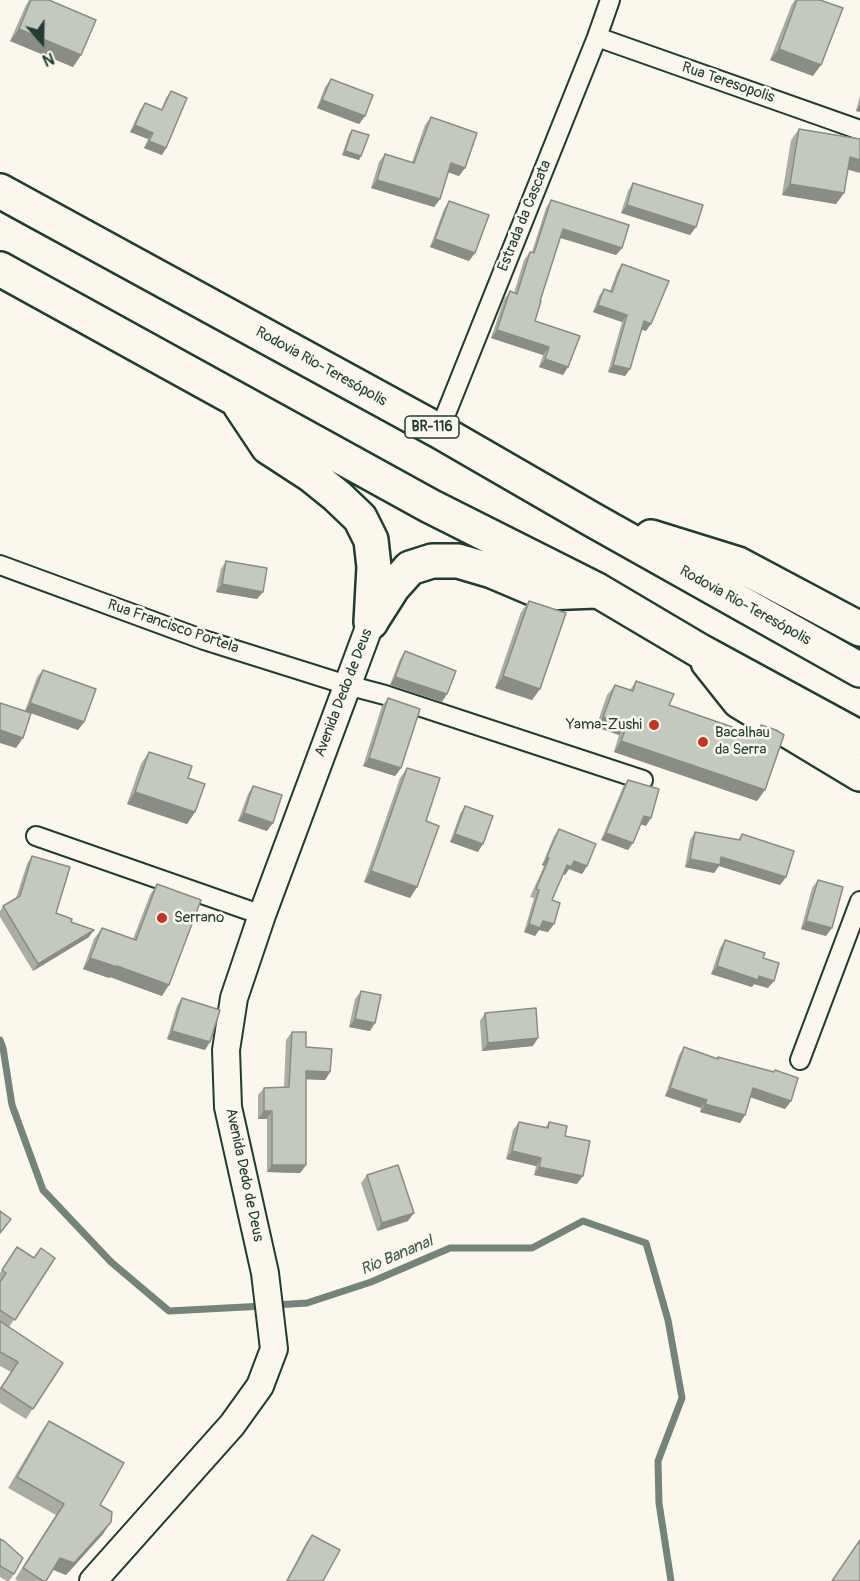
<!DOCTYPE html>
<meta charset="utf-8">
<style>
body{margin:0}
#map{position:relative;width:860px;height:1581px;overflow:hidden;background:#fbf7ec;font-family:Pangolin,sans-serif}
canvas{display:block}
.north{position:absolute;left:12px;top:12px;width:60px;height:60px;-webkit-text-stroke:4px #fbf7ec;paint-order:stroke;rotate:160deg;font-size:16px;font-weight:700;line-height:24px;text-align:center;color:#1f3d34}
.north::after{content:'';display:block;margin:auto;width:21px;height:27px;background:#1f3d34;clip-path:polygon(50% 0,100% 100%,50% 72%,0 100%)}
</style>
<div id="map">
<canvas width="860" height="1581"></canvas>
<div class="north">N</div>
</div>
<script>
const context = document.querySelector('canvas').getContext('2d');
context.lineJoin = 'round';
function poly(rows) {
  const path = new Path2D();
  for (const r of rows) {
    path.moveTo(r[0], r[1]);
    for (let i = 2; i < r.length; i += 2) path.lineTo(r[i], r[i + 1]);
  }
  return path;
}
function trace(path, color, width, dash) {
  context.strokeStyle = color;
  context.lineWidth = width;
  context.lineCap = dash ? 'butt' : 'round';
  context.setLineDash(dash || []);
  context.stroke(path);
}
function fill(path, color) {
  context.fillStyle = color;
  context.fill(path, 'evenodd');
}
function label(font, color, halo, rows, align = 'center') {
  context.font = font + ' Pangolin,sans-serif';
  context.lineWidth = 5;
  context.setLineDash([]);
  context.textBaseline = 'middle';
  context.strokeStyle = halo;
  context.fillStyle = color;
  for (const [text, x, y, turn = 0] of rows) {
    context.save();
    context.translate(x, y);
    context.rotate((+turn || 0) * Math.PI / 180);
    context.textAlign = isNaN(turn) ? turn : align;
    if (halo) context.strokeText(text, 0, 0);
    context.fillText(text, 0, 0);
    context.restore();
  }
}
trace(poly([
 [0,1040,3,1048,12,1105,43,1190,111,1262,169,1311,264,1306],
 [275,1305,307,1303,371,1282,450,1248,532,1248,583,1221,646,1243,668,1320,682,1398,658,1461,659,1503,671,1581]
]), '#74847b', 7);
const street = poly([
 [597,37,860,130],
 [439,431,597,37,610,0],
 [0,565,204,640,347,685,385,695,643,780],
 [36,836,262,915],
 [800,1060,860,901]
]);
const secondary = poly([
 [93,1581,232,1425,260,1386,274,1349,265,1273,228,1107,226,1050,234,998,262,915,371,622]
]);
const highway = poly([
 [0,191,439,431,593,520,860,670],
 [0,269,430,506,597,590,700,651,860,738],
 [240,405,268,447,311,475,337,496,360,518,371,540,374,567,371,622],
 [651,537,738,564,860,629],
 [372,620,393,587,410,568,432,561,458,561,492,571,544,593,596,591],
 [708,662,739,701,860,774]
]);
trace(street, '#1f3d34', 22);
trace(secondary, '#1f3d34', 30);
trace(highway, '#1f3d34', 38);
trace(street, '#fbf7ec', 18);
trace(secondary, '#fbf7ec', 26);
trace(highway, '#fbf7ec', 33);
fill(poly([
 [29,0,49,0,81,55,73,67,10,41,26,5],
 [795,0,820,0,813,76,770,60,792,4],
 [331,79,365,116,359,124,317,108,325,87],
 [171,91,166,148,162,155,144,148,148,139,130,132,140,110,145,103,161,110,166,98],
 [860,96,860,112,856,111],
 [431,117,465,168,459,176,448,172,440,199,434,207,371,188,379,162,385,154,412,162,425,125],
 [799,129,848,169,844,193,836,204,782,195,791,140],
 [352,130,361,156,359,160,342,155,349,134],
 [633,183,696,227,690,235,621,213,628,191],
 [551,200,622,248,616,255,560,238,540,301,535,321,568,367,563,375,539,367,543,355,491,338,504,299,510,291,514,293,524,260,530,252,532,252,546,208],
 [449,201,469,261,430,247,444,209],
 [622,264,646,331,642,329,630,369,625,376,608,372,622,322,593,312,599,296,604,289,610,291,617,272],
 [226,561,257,599,216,592,221,569],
 [529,601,540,689,532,700,495,688,521,612],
 [405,651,442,702,390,685,400,659],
 [43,670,84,722,78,730,31,713,16,748,25,711,37,677],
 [636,681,669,705,755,735,761,725,757,801,614,752,619,735,596,727,607,695,615,685,630,690],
 [388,698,401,768,395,776,363,766,382,706],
 [149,752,188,778,195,812,187,824,127,804,141,764],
 [407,768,426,821,417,887,410,898,364,882,400,778],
 [628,780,646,826,641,824,628,850,601,840,623,787],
 [253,786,267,831,238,821,248,794],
 [465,806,478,852,450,842,460,814],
 [559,829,587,866,582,874,569,869,565,875,563,874,552,900,554,924,548,932,539,930,535,936,524,932,534,898,530,897,544,866,542,865,554,836],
 [695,832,738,840,742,834,786,877,780,885,719,866,714,873,685,867,690,840],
 [32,856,56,913,71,922,89,937,33,971,0,917,0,911,3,906,16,898,27,864],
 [818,880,826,936,801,929,812,888],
 [157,884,162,996,110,977,109,978,83,969,94,939,102,928,133,939,150,895],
 [725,940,763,958,768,988,754,984,752,987,711,974,720,948],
 [361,991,370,1031,349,1027,355,999],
 [182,998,205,1050,167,1039,177,1006],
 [485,1013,533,1046,482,1051,480,1021],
 [292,1032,330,1072,325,1080,306,1079,306,1165,300,1173,267,1172,267,1119,258,1119,258,1095,264,1088,284,1087,286,1040],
 [684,1047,717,1059,718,1057,791,1101,785,1109,750,1097,745,1115,740,1123,700,1112,701,1108,665,1096,679,1055],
 [519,1122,545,1128,549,1122,565,1136,577,1184,534,1175,536,1166,506,1159,513,1130],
 [367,1175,408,1221,377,1231,361,1183],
 [17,1247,34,1258,55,1258,9,1327,63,1363,26,1419,0,1403,0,1388,11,1372,0,1366,0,1273],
 [49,1421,100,1505,103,1534,66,1575,53,1570,46,1581,18,1581,15,1579,56,1515,8,1488,41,1432],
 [312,1535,323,1581,286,1581,306,1543],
 [0,1539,14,1574,9,1581,7,1581,0,1577]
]), '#a9ada3');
fill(poly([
 [19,29,81,55,73,67,10,41],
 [779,49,821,65,813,76,770,60],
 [322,100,365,116,359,124,317,108],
 [860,105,860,112,856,111],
 [135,125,153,133,148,139,130,132],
 [149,141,166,148,162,155,144,148],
 [345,151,361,156,359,160,342,155],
 [850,157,860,160,860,173,842,168],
 [451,163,465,168,459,176,445,171],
 [377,180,440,199,434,207,371,188],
 [790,184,844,193,836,204,782,195],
 [627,205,696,227,690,235,621,213],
 [563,229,622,248,616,255,558,237],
 [435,239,475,253,469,261,430,247],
 [598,305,627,315,622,322,593,312],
 [644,321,651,324,646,331,639,329],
 [497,330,549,347,543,355,491,338],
 [545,359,568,367,563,375,539,367],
 [613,365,630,369,625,376,608,372],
 [222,584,263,592,257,599,216,592],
 [503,676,540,689,532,700,495,688],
 [395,677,447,694,442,702,390,685],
 [30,703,84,722,78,730,25,711],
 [603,717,627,725,619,735,596,727],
 [0,730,23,738,16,748,0,743],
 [621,741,765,790,757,801,614,752],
 [369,758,401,768,395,776,363,766],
 [135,792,195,812,187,824,127,804],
 [244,813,273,823,267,831,238,821],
 [644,816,651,818,646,826,639,824],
 [606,833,633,843,628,850,601,840],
 [455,834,483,844,478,852,450,842],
 [547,857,549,858,544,866,542,865],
 [721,857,786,877,780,885,719,866,714,873,685,867,690,859],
 [574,861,587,866,582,874,569,869,565,875,562,873,567,865],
 [371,871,417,887,410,898,364,882],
 [543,921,554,924,548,932,539,930,535,936,524,932,529,924],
 [806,921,832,928,826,936,801,929],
 [94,930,89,937,33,971,38,964],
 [90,958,117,966,169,985,162,996,110,977,109,978,83,969],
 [717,966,759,976,774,981,768,988,754,984,752,987,711,974],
 [355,1019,375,1023,370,1031,349,1027],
 [172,1031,210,1042,205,1050,167,1039],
 [538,1038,533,1046,482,1051,488,1043],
 [306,1071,330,1072,325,1080,300,1079],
 [670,1088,707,1100,701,1108,665,1096],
 [753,1088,791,1101,785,1109,747,1096],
 [705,1104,745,1115,740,1123,700,1112],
 [264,1111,272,1111,267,1119,258,1119],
 [512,1151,541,1158,536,1166,506,1159],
 [272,1165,306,1165,300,1173,267,1172],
 [539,1167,583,1176,577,1184,534,1175],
 [414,1213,408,1221,377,1231,382,1223],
 [111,1522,103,1534,66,1575,52,1569,60,1558]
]), '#898d85');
const building = poly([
 [31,0,49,0,96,20,81,55,19,29,31,0],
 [797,0,820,0,843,8,821,65,779,49,797,0],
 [331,79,373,95,365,116,322,100,331,79],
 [171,91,187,98,166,148,149,141,153,133,135,125,145,103,162,110,171,91],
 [431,117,477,133,465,168,451,163,440,199,377,180,385,154,414,163,431,117],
 [799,129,860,139,860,160,850,157,844,193,790,184,799,129],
 [352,130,369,135,361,156,345,151,352,130],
 [633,183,703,205,696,227,627,205,633,183],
 [551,200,629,225,622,248,563,229,540,301,541,301,535,321,580,336,568,367,545,359,549,347,497,330,510,291,517,294,530,252,534,253,551,200],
 [449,201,489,215,475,253,435,239,449,201],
 [622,264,669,281,651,324,644,321,630,369,613,365,627,315,598,305,604,289,612,292,622,264],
 [226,561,267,568,263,592,222,584,226,561],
 [529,601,566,613,540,689,503,676,529,601],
 [405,651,456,671,447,694,395,677,405,651],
 [43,670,96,689,84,722,30,703,43,670],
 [636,681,674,694,669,705,758,736,761,725,776,730,784,735,765,790,621,741,627,725,603,717,615,685,633,691,636,681],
 [388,698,420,709,401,768,369,758,388,698],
 [0,703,31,713,23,738,0,730,0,703],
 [149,752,192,766,188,778,205,784,195,812,135,792,149,752],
 [407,768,440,778,426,821,439,826,417,887,371,871,407,768],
 [628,780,659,789,651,818,644,816,633,843,606,833,628,780],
 [253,786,282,795,273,823,244,813,253,786],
 [465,806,493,816,483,844,455,834,465,806],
 [559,829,596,844,587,866,574,861,571,867,567,865,552,900,560,903,554,924,543,921,540,928,529,924,539,890,536,889,549,858,547,857,559,829],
 [695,832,740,840,742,834,794,851,786,877,721,857,720,865,690,859,695,832],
 [32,856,70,867,56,913,72,919,71,922,94,930,38,964,3,906,20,896,32,856],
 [818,880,843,887,832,928,806,921,818,880],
 [157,884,201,900,169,985,117,966,117,967,90,958,102,928,136,940,157,884],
 [725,940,765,953,763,958,779,963,774,981,759,976,758,980,717,966,725,940],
 [361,991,381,995,375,1023,355,1019,361,991],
 [182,998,220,1010,210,1042,172,1031,182,998],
 [536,1008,538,1038,488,1043,485,1013,536,1008],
 [292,1032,306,1032,306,1047,332,1049,330,1072,306,1071,306,1165,272,1165,272,1111,264,1111,264,1088,289,1087,292,1032],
 [684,1047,718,1059,718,1057,774,1072,775,1070,798,1078,791,1101,753,1088,745,1115,705,1104,707,1100,670,1088,684,1047],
 [519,1122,548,1128,549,1122,567,1126,565,1136,590,1141,583,1176,539,1167,541,1158,512,1151,519,1122],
 [398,1165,414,1213,382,1223,367,1175,398,1165],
 [0,1211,11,1219,0,1233,0,1211],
 [17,1247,34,1258,41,1248,55,1258,15,1320,0,1310,0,1282,6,1273,2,1270,17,1247],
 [0,1321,63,1363,33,1409,1,1388,18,1362,0,1352,0,1321],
 [49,1421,124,1463,100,1505,112,1512,111,1522,74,1563,60,1558,46,1581,43,1581,23,1568,64,1504,17,1477,49,1421],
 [312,1535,340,1550,323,1581,287,1581,312,1535],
 [0,1539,4,1541,23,1558,14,1574,0,1566,0,1539],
 [860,1540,860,1581,832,1581,860,1540]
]);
fill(building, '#c4c9be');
trace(building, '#898d85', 1.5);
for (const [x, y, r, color] of [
 [654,725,6,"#c8321e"],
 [703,742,6,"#c8321e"],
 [162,918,6,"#c8321e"]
]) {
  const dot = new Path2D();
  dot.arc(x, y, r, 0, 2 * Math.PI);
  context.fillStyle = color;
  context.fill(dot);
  trace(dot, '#fbf7ec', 2);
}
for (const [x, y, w] of [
 [432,427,54]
]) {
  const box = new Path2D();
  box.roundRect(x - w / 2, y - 11, w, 22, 4.5);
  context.fillStyle = '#fbf7ec';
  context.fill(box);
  trace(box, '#1f3d34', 1.5);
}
label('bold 14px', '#1f3d34', null, [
 ["BR-116",432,427]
]);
label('15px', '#1f3d34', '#fbf7ec', [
 ["Rua Teresopolis",728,83,19],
 ["Estrada da Cascata",525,216,-68],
 ["Rodovia Rio-Teresópolis",321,367,29],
 ["Rodovia Rio-Teresópolis",745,606,29],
 ["Rua Francisco Portela",173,627,19],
 ["Avenida Dedo de Deus",344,693,-69],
 ["Avenida Dedo de Deus",244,1175,78]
]);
label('15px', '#1f3d34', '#fbf7ec', [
 ["Yama-Zushi",642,725,"right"],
 ["Bacalhau",715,733],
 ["da Serra",715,750],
 ["Serrano",174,918]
], 'left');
label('italic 16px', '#425b52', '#fbf7ec', [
 ["Rio Bananal",397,1256,-23]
]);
</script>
